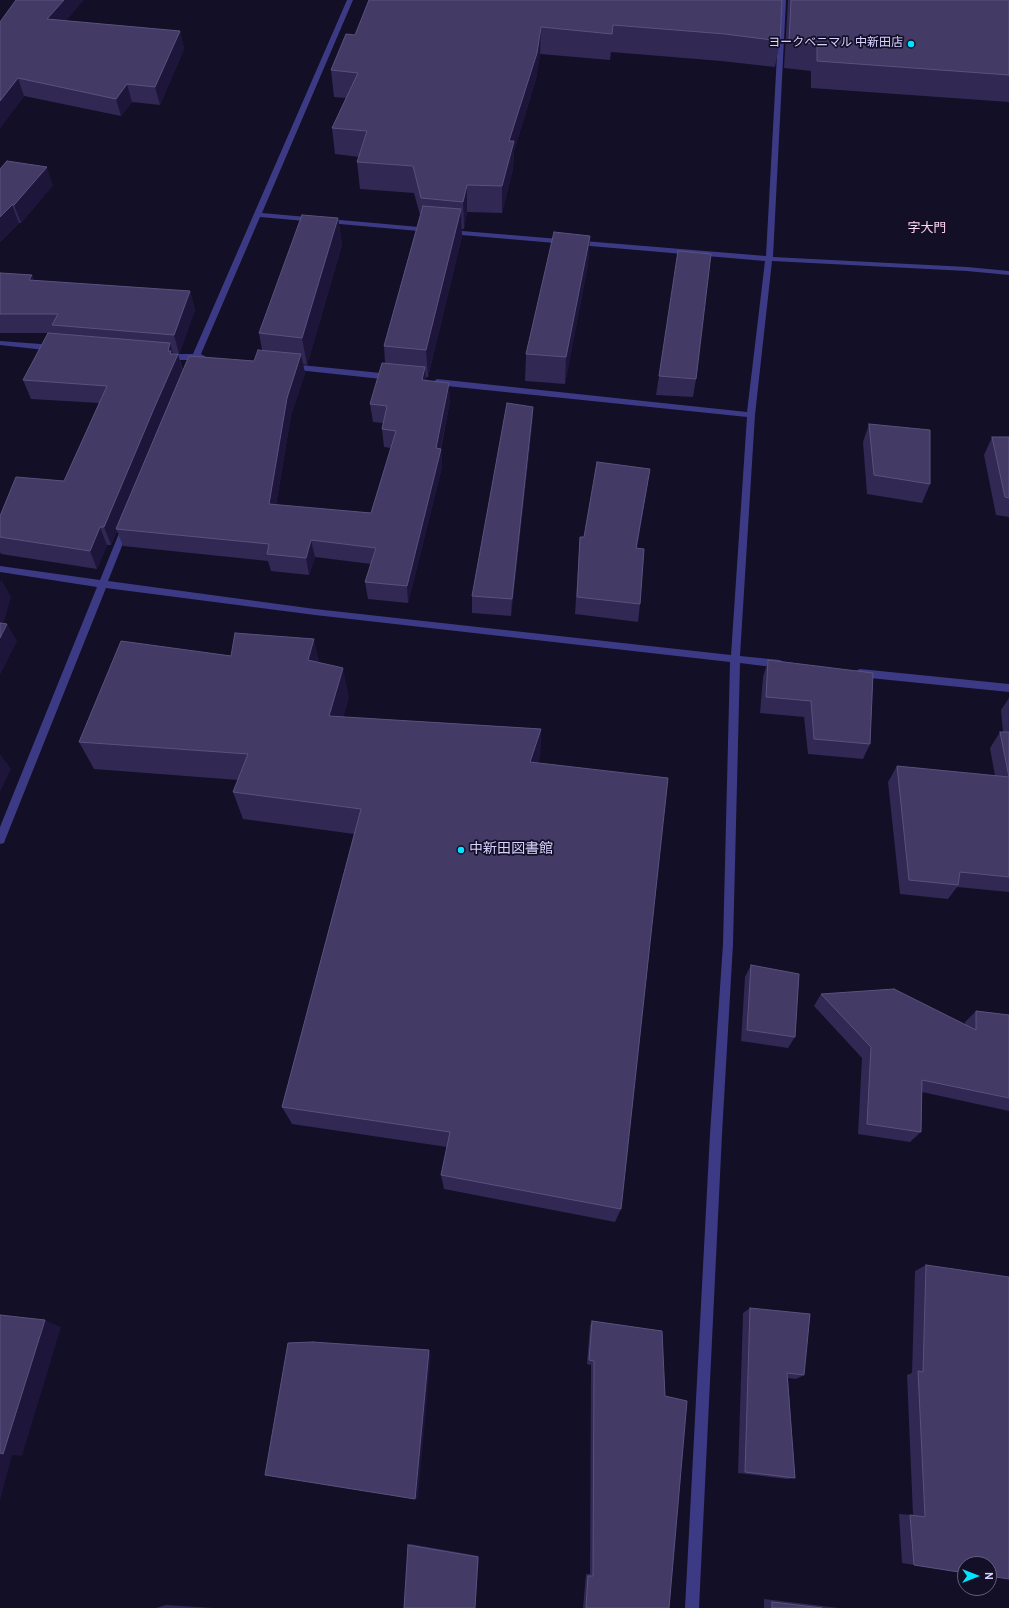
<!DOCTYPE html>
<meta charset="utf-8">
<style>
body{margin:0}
#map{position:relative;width:1009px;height:1608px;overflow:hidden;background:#130f26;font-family:Overpass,sans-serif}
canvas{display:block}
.north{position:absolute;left:957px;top:1556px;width:40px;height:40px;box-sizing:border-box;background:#130f26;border:1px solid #625e7d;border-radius:50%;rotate:90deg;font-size:11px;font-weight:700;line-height:16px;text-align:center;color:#d9d4ff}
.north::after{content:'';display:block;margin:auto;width:14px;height:18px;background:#00e5ff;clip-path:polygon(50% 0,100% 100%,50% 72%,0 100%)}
</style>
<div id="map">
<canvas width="1009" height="1608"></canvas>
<div class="north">N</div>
</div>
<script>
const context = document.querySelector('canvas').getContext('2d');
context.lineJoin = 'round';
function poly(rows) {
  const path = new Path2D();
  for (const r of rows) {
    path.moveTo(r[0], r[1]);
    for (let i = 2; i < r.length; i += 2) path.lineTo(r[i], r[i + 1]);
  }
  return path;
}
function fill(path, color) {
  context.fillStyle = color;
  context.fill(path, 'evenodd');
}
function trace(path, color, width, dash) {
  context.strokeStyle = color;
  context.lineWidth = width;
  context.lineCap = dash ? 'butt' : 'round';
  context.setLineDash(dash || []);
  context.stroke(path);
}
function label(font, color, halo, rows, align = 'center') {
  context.font = font + ' Overpass,"Noto Sans JP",sans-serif';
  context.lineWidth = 3.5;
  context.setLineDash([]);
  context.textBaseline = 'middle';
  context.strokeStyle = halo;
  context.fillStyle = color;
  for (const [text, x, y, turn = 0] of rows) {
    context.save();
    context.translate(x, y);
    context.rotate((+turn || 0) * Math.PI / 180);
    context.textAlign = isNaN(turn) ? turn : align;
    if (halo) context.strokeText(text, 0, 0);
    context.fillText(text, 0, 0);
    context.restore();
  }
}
fill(poly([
 [347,0,353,0,262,213,430,228,434,230,430,232,260,217,201,354,206,357,205,359,199,360,194,371,188,371,187,369,191,360,166,360,162,357,166,354,193,354,347,0],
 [780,0,786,0,773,257,967,267,1009,271,1009,275,967,271,772,261,755,415,740,656,780,660,785,664,780,668,740,663,733,944,722,1134,699,1608,685,1608,710,1134,723,944,730,662,315,615,106,588,5,840,4,843,0,844,0,827,97,587,0,572,0,566,100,580,122,526,126,523,130,526,108,581,315,609,731,655,747,417,437,385,433,382,437,379,747,412,765,261,450,234,446,232,450,230,766,256,780,0],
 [0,341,54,345,58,348,54,351,0,345,0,341],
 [291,364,391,374,395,377,391,380,288,369,287,367,291,364],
 [860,669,1009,684,1009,692,860,677,857,676,855,673,857,670,860,669]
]), '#3d3a85');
fill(poly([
 [782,0,780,41,775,67,721,61,611,52,610,60,540,54,536,79,514,151,513,168,502,213,467,212,464,229,462,229,462,236,428,377,426,377,426,380,450,401,441,449,442,467,408,603,368,599,365,582,371,564,315,557,309,575,271,571,268,561,123,546,117,531,111,545,107,545,97,569,1,554,0,552,0,516,64,481,99,403,31,399,23,380,48,333,0,333,0,273,32,275,34,281,190,291,195,310,179,354,173,353,173,354,178,354,183,370,254,361,262,350,259,333,338,218,342,245,307,365,303,364,305,373,291,415,276,505,371,513,391,448,384,447,382,429,383,423,373,422,370,404,385,363,384,346,420,215,414,193,360,189,357,162,359,157,335,154,332,128,346,98,334,97,331,70,355,35],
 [788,0,1009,0,1009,102,811,88,811,71,784,68],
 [66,21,180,31,184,49,160,105,132,102,121,116,24,96,0,128,0,22],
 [0,169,53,185,21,223,19,223,0,242],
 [590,236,588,264,565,384,525,381,526,354],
 [659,376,696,379,693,397,656,395],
 [533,407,532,426,511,616,472,613,472,596],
 [869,424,930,484,922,503,867,494,863,442],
 [992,437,1009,437,1009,517,996,515,984,455],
 [650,469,647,487,637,548,640,604,638,622,575,614,580,537,584,537],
 [231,656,319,662,349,697,343,717,541,729,540,757,538,763,621,1209,615,1222,444,1189,441,1175,447,1147,292,1124,282,1107,354,834,243,819,233,792,238,780,94,769,79,742],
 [768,660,870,744,863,759,808,754,804,717,760,713,763,677],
 [1009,698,1009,892,957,887,948,899,900,894,888,782,897,766,995,776,990,748,1000,732,1003,732,1001,710],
 [751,965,795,1037,788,1048,741,1041,745,977],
 [821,994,965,1024,965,1022,976,1011,1009,1015,1009,1111,922,1092,921,1132,910,1142,858,1134,862,1058,814,1006],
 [926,1265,965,1573,902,1563,899,1514,913,1515,907,1375,912,1373,915,1271],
 [750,1308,804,1375,796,1379,788,1378,795,1478,786,1479,738,1473,743,1313],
 [592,1321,669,1608,583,1608,586,1574,590,1574,591,1365,587,1364,590,1326],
 [410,1544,479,1556,475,1608,404,1608,408,1545],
 [764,1599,839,1608,764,1608],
 [166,1605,213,1608,156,1608]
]), '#312854');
fill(poly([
 [64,0,84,0,52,37,47,19],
 [541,27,540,54,536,79,514,151,513,168,502,213,502,186,509,141],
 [180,31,184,49,160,105,155,87],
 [18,78,24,96,0,128,0,101],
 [127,84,132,102,121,116,116,99],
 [47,167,53,185,21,223,14,205],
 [467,185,467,212,464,229,463,202],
 [12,205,19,223,0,242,0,217],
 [461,209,462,236,428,377,426,350],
 [338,218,342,245,307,365,302,338],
 [590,236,588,264,565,384,566,357],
 [32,275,40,294,29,280],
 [190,291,195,310,179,354,174,335],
 [170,343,175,361,178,354,183,373,116,529,117,531,111,545,104,527],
 [301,354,305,373,291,415,273,522,269,504,287,398],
 [425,367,426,385,422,380],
 [449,383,450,401,439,456,441,449,442,467,408,603,407,586,436,448],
 [533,407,532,426,511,616,512,599],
 [650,469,634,565,636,548],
 [100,527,107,545,97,569,90,551],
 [311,540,315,557,309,575,306,558],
 [1,579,11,597,0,637,0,584],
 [7,624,17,641,0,675,0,638],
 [314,639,321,669,308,660],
 [343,668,349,697,336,744,329,716],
 [541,729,540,757,530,789,530,762],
 [0,754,11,769,0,792],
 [45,1320,61,1327,22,1456,12,1455,0,1501,0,1453],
 [429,1350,431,1354,418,1499,415,1499],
 [479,1556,475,1608,478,1557]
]), '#1d163a');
const building = poly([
 [16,0,64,0,47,19,180,31,155,87,127,84,116,99,18,78,0,101,0,22,16,0],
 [369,0,782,0,780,41,725,34,613,25,612,34,541,27,537,53,509,141,514,141,502,186,467,185,463,202,421,198,413,166,357,162,367,131,332,128,358,73,331,70,346,34,355,35,369,0],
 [791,0,1009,0,1009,75,817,61,817,44,789,42,791,0],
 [7,161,47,167,14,205,12,205,0,217,0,169,7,161],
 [423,206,461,209,426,350,384,346,423,206],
 [302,215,338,218,302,338,259,333,302,215],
 [554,232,590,236,566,357,526,354,554,232],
 [678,251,711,254,696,379,659,376,678,251],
 [0,273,32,275,29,280,190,291,174,335,52,325,58,314,0,314,0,273],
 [48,333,170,343,168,351,171,351,170,354,178,354,155,406,104,527,100,527,90,551,0,537,0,516,16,477,64,481,107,386,23,380,48,333],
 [258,350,301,354,287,398,269,504,371,513,396,431,382,429,387,406,370,404,382,363,425,367,422,380,449,383,436,448,441,449,407,586,365,582,376,548,311,540,306,558,267,554,269,544,116,529,189,356,254,361,258,350],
 [507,403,533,407,512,599,472,596,507,403],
 [869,424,930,430,930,484,874,475,869,424],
 [992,437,1009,437,1009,498,1005,497,992,437],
 [597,462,650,469,636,548,644,549,640,604,577,597,580,537,584,537,597,462],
 [0,623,7,624,0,638,0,623],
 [235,633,314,639,308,660,343,668,329,716,541,729,530,762,668,778,621,1209,441,1175,450,1132,282,1107,361,809,233,792,248,754,79,742,121,641,231,656,235,633],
 [768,660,873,673,870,744,814,739,811,701,766,697,768,660],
 [1000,732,1009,732,1009,877,960,872,958,885,909,880,897,766,1009,777,1000,732],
 [751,965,799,974,795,1037,747,1030,751,965],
 [894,989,976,1030,976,1011,1009,1015,1009,1098,922,1080,921,1132,867,1124,871,1047,821,994,894,989],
 [926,1265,1009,1277,1009,1579,989,1576,989,1564,965,1564,965,1573,914,1565,910,1515,925,1517,918,1371,923,1372,926,1265],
 [750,1308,810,1314,804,1375,787,1373,795,1478,745,1472,750,1308],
 [0,1315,45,1320,3,1454,0,1453,0,1315],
 [592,1321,662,1331,665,1396,687,1401,669,1608,586,1608,588,1576,593,1576,594,1361,589,1360,592,1321],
 [313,1342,429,1350,415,1499,265,1475,288,1343,313,1342],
 [408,1545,478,1557,475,1608,404,1608,408,1545],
 [772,1602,822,1608,772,1608,772,1602]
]);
fill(building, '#433a66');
trace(building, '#5a527e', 1);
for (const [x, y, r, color] of [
 [911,44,4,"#00e5ff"],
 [461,850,4,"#00e5ff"]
]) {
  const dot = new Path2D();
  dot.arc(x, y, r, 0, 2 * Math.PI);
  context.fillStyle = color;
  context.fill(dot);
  trace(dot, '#130f26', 1.5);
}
label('12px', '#d9d4ff', '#130f26', [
 ["ヨークベニマル 中新田店",903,44]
], 'right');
label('13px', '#ffd6f0', '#130f26', [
 ["字大門",927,229]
]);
label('14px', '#d9d4ff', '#130f26', [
 ["中新田図書館",469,850]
], 'left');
</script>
